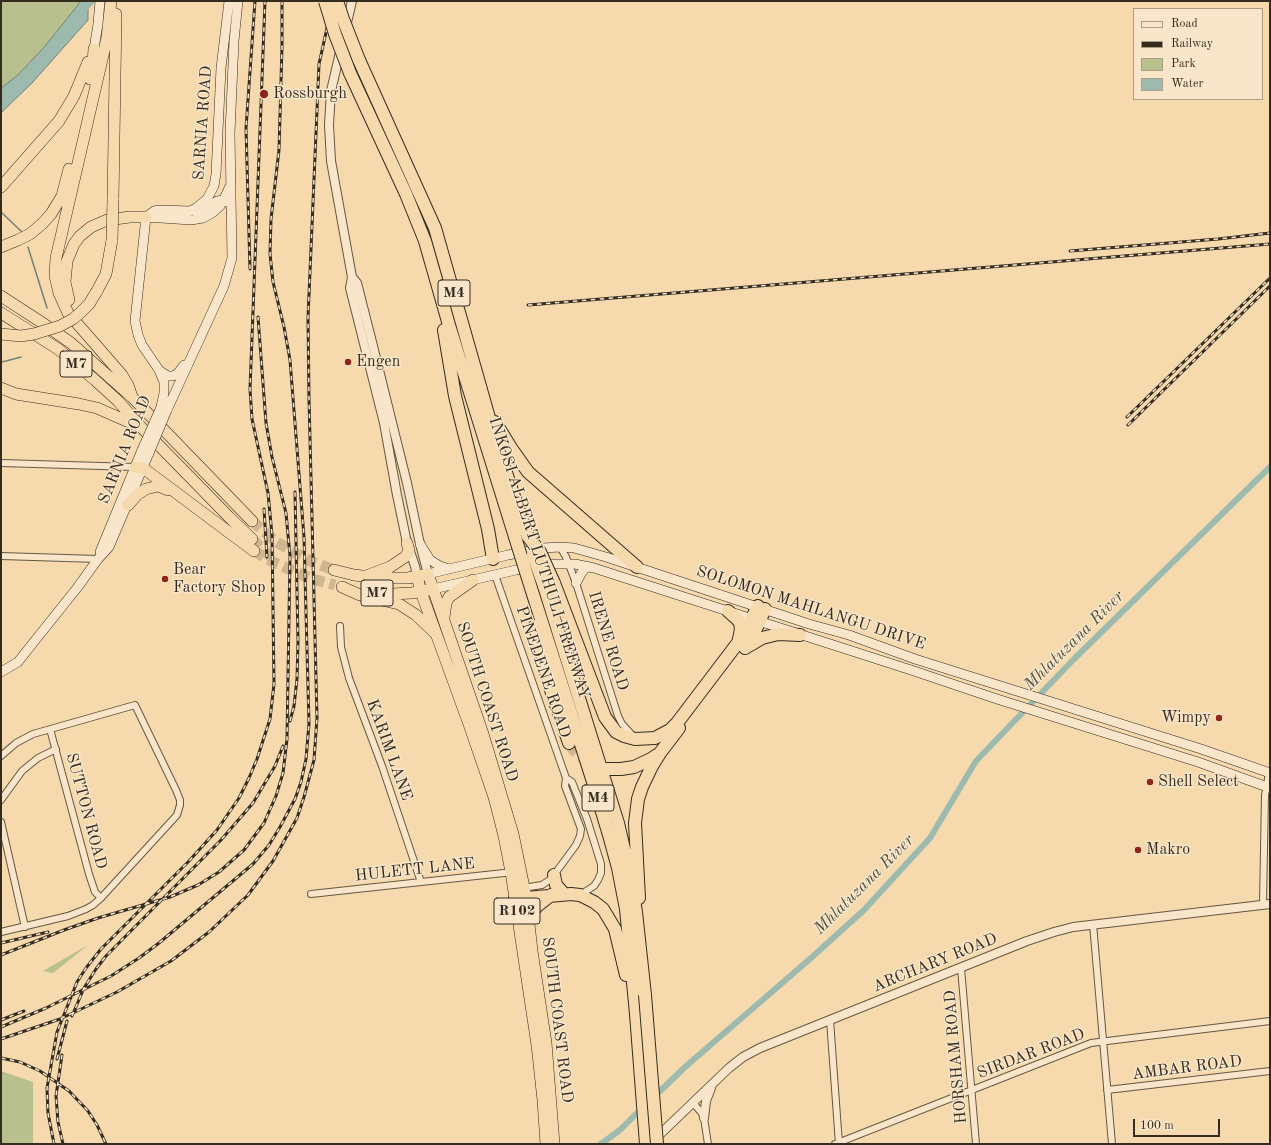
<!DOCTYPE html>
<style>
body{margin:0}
#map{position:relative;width:1271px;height:1145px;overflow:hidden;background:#f6d9ad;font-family:"Old Standard TT",serif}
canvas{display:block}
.frame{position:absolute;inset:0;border:2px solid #352c1f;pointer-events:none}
.legend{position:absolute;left:1133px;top:8px;width:130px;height:92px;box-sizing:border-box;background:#f9e6ca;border:1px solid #ab9c86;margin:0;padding:5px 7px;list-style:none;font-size:12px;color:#352c1f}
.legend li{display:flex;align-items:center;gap:8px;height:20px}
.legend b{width:20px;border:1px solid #ab9c86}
.scale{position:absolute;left:1133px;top:1119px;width:87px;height:18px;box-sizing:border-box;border:2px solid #352c1f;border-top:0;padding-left:5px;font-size:12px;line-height:14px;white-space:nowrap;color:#352c1f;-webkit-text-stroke:3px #f9e6ca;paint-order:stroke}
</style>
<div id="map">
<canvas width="1271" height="1145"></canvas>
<div class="frame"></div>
<ul class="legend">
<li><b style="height:5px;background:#f9e6ca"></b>Road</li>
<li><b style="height:5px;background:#352c1f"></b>Railway</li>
<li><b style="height:11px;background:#b8c08d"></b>Park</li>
<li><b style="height:11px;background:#9dbaae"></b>Water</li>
</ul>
<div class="scale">100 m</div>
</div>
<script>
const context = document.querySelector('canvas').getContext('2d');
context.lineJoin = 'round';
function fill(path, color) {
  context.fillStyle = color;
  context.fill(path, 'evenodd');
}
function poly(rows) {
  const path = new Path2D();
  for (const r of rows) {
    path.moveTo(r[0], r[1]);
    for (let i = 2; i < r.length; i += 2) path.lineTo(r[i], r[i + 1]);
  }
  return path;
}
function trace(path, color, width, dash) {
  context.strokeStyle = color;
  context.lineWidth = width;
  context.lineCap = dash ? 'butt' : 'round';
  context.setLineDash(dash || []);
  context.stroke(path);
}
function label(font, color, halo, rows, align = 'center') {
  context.font = font + ' "Old Standard TT",serif';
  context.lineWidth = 3;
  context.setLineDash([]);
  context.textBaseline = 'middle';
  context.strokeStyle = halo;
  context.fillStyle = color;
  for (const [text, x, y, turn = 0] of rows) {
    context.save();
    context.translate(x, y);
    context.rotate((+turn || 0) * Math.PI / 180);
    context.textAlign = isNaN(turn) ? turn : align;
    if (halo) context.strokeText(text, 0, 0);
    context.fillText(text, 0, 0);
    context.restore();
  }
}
fill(poly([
 [1,1,81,1,46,45,18,75,1,88],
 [88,945,53,973,43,971],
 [1,1071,33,1082,33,1144,1,1144]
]), '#b8c08d');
const water = poly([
 [81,1,88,1,88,20,32,83,1,113,1,88,18,75,46,45,81,1]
]);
fill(water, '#9dbaae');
trace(water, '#738175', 1);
trace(poly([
 [1,212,22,232],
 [28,247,47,308],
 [1,362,6,361,21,357]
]), '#738175', 1.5);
trace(poly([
 [83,11,92,1],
 [653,1098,685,1067,811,958,864,910,930,838,976,761,1074,659,1270,467],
 [601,1144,620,1130,642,1108]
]), '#9dbaae', 6);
trace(poly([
 [252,521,275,541,290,550,310,561,334,570],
 [252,539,271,557],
 [254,551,277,564,312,579,335,585]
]), '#cfb691', 11, [11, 5.5]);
trace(poly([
 [569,743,574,750,591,763]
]), '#cfb691', 12, [12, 6]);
const minor = poly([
 [1,463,135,467],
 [560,547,566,557,576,583,618,716,622,724,633,736],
 [1,556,98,559],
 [495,575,566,778,565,786,581,829,580,836,576,845,551,879,542,885,523,888],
 [340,626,341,647,349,678,382,766,421,882],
 [50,729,89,874,95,892,101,898],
 [1,756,16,743,33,734,135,705,176,790,180,800,180,805,177,815,101,898,93,905,86,909,68,916,1,932],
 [566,778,572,782,587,819,601,864,601,873,598,880,594,886,580,895],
 [1,800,22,771,38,758,56,749],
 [1,822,25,927],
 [311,894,513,872],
 [1263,904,1265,795,1269,773],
 [1093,924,1112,1144],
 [961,968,976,1144],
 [830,1020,839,1144],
 [1107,1090,1270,1071],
 [693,1103,701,1112,704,1118,708,1144],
 [835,1144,1091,1043,1270,1021]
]);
const tertiary = poly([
 [352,1,331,91,329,125,331,161,352,277,350,288,384,423,397,495,407,543,415,566,417,576],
 [352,277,357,283,372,342,407,483,420,544,428,574],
 [704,1118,706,1101,711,1088],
 [655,1139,729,1068,743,1057,760,1048,1027,941,1054,932,1073,927,1270,904]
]);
const secondary = poly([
 [94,49,98,24,100,1],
 [195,211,202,210,217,201,224,200,227,202],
 [146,217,191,220,203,218,212,213,220,206,226,195,229,188],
 [160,371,168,376,173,376,178,373,184,365],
 [161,407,164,393,164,382,159,370,142,345,138,335,135,321,146,217,154,211,160,210,190,211,196,208,207,199,214,186,216,174,221,68,229,1],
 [167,410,224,286,232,258,230,133,234,41,238,1],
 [420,544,430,560,440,566,449,569],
 [100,552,142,450],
 [428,574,508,555,543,548,560,547,574,548,606,557,809,624,849,635,915,659,1201,749,1270,773],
 [576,583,582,572,587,566],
 [433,589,516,570,554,564,575,564,594,568,911,670,997,699,1198,762,1270,788],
 [1,672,18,662,25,653,77,588,98,559,109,547,149,453]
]);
const trunk = poly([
 [111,1,107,38,56,258,55,276,59,293,68,313,122,375,128,385,132,397],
 [90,79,93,63,94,49],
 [1,187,59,121,74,96,88,62],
 [113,200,116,14],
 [1,247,18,240,30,234,42,224,51,214,62,196,69,169],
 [97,291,106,274,112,240],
 [1,296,41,322,71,343,107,375,132,397,252,521],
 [69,300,65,282,67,261,74,244,80,236,91,227,107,220,130,217,146,217],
 [1,313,58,349,95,380,118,401,141,427,229,517,252,539],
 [1,388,16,394,79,404,97,408,138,426],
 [135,467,143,468,254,551],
 [128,505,138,494,146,489,158,486,168,490],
 [334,570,354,575,379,578,408,578,428,574,483,734,513,834,526,897,532,951,546,1043,554,1144],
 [366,576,390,567,405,557,409,551,407,543],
 [417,576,421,592,470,727,494,797,504,836,511,872,537,1045,543,1100,546,1144],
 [342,587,360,595,399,604,416,615,435,633],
 [374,592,392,594,412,593,428,590],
 [444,617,446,603,449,597,473,580]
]);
const motorway = poly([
 [359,60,435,228,497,446,527,535],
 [350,73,406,194,425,241,449,325,515,537],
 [444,330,455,396,488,529,493,559],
 [495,422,511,448,528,472,637,567],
 [554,583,605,717,616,732,624,736,635,739,655,738,670,730,677,723,737,644,747,628,758,606],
 [544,586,618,823,629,870,636,912,645,995],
 [531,588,594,785,609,835,618,868,626,909,636,1014,646,1144],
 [728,611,737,619,740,623,741,629,739,639],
 [535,626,549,684,569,743],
 [746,643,755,631,765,609],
 [745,648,762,638,778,634,800,635],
 [607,769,621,769,634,767,651,759,657,755],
 [554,875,556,885,564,894],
 [639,898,635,823,638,799,642,787,652,766,660,753,679,728],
 [515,899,571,894,580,895,594,902,603,909,615,929,626,975],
 [528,918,537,906,551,895]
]);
trace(minor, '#655742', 8);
trace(tertiary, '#655742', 10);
trace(secondary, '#352c1f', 10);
trace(trunk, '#352c1f', 12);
trace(motorway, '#352c1f', 14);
trace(minor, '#f9e6ca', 6);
trace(tertiary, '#f9e6ca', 8);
trace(secondary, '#f9e6ca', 9);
trace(trunk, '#f6d9ad', 11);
trace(motorway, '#f6d9ad', 12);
const rail = poly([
 [1070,251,1218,239,1270,233],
 [250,269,246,128,255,1],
 [528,305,1270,244],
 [1127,417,1270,278],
 [1128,425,1270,286],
 [264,509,267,557],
 [290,721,294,706,297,679,298,641,295,492],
 [1,943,48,932],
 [1,955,64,930,98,918,170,897,198,885,219,872,244,850,264,823,276,796,283,773,287,739,290,556,286,513,272,457,266,423,258,317],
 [72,1016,84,988,96,969,106,956,221,840,253,803,275,766,283,746],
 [1,1020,24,1011],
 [1,1027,46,1008,111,976,139,958,159,943,253,864,269,845,280,827,295,799,301,782,306,759,309,724,304,537,290,360,284,327,273,282,270,254,271,219,279,150,282,47,282,1],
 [1,1039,60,1019,117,992,171,961,209,932,248,895,273,861,297,818,304,797,314,760,317,718,309,399,308,318,319,64,333,1],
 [62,1055,56,1096,58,1122,63,1144],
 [1,1058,20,1062,40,1071,69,1091,88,1111,97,1125,106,1144],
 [57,1059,67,1021],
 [54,1144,48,1113,47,1088,57,1032,77,982,86,968,101,949,189,861,217,830,239,798,249,778,257,759,270,719,274,684,272,535,268,493,252,419,250,389,265,1]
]);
trace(rail, '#352c1f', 3);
trace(rail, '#f9e6ca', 1.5, [4.5]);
const secondaryBridge = poly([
 [142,450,161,407],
 [149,453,167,410]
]);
const trunkBridge = poly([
 [112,240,113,200],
 [1,334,21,336,34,334,60,326,73,319,80,313,89,304,97,291]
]);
const motorwayBridge = poly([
 [325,1,335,34,350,73],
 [337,1,343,19,359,60],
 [527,535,540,552,554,583],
 [515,537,531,588],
 [533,555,544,586],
 [645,995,657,1144]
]);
trace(secondaryBridge, '#352c1f', 10, []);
trace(trunkBridge, '#352c1f', 12, []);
trace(motorwayBridge, '#352c1f', 14, []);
trace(secondaryBridge, '#f9e6ca', 9);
trace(trunkBridge, '#f6d9ad', 11);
trace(motorwayBridge, '#f6d9ad', 12);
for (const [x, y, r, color] of [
 [264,94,5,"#8f2418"],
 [348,362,4,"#8f2418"],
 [165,579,4,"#8f2418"],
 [1219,718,4,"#8f2418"],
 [1150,782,4,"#8f2418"],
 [1138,850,4,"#8f2418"]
]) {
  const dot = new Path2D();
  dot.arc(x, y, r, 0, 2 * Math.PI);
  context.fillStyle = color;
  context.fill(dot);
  trace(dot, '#f9e6ca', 1.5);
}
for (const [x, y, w] of [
 [454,293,32],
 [76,364,32],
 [377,593,32],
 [598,798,32],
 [517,911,46]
]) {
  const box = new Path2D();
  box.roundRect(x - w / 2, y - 13, w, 26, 3);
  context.fillStyle = '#f9e6ca';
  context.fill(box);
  trace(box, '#352c1f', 1);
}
label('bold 15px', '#352c1f', null, [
 ["M4",454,293],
 ["M7",76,364],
 ["M7",377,593],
 ["M4",598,798],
 ["R102",517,911]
]);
label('16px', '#352c1f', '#f9e6ca', [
 ["Rossburgh",273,94],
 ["Engen",356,362],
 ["Bear",173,570],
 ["Factory Shop",173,588],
 ["Wimpy",1211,718,"right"],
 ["Shell Select",1158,782],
 ["Makro",1146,850]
], 'left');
label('16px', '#352c1f', '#f9e6ca', [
 ["SARNIA ROAD",203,123,-86],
 ["SARNIA ROAD",125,450,-68],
 ["INKOSI ALBERT LUTHULI FREEWAY",539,558,72],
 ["SOLOMON MAHLANGU DRIVE",811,608,18],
 ["IRENE ROAD",608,641,73],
 ["PINEDENE ROAD",543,672,71],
 ["SOUTH COAST ROAD",487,702,72],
 ["KARIM LANE",389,750,70],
 ["SUTTON ROAD",86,811,75],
 ["HULETT LANE",415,870,-6],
 ["ARCHARY ROAD",935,963,-22],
 ["SOUTH COAST ROAD",557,1020,83],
 ["SIRDAR ROAD",1031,1054,-21],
 ["HORSHAM ROAD",956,1057,-95],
 ["AMBAR ROAD",1187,1068,-7]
]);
label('italic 17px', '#4f5043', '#f9e6ca', [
 ["Mhlatuzana River",1074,641,-45],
 ["Mhlatuzana River",864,885,-45]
]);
</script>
